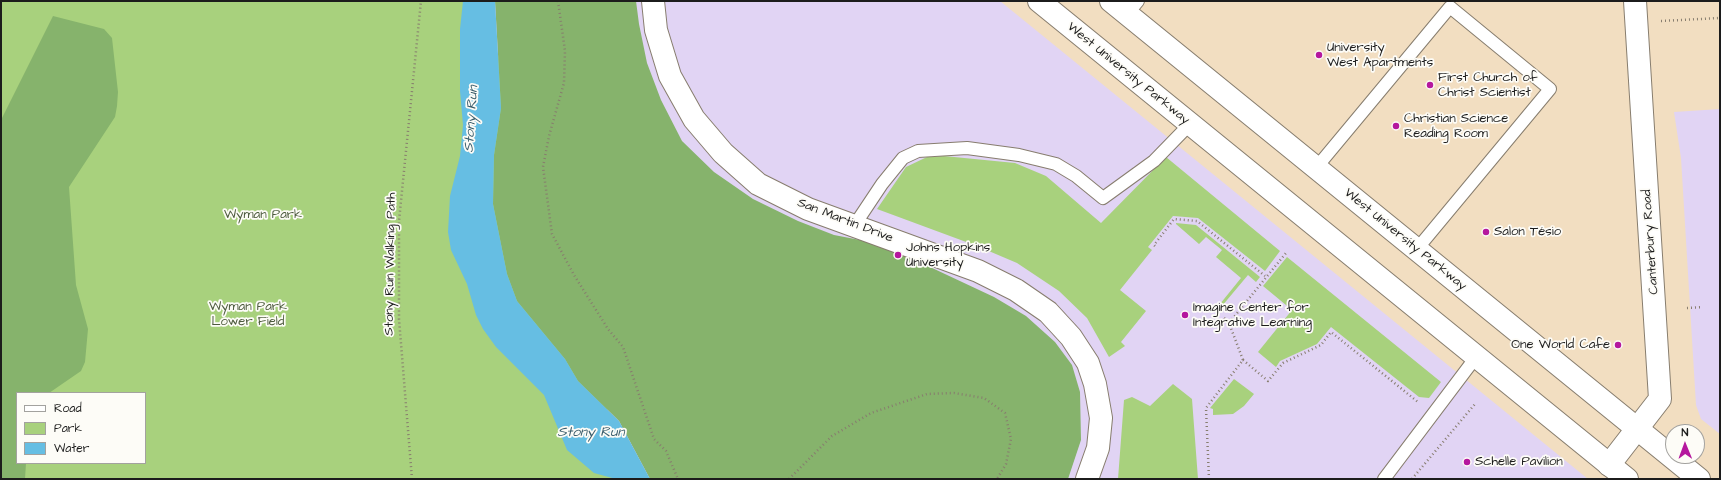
<!DOCTYPE html>
<meta charset="utf-8">
<style>
body{margin:0}
#map{position:relative;width:1721px;height:480px;overflow:hidden;background:#f2dec1;font-family:"Architects Daughter",sans-serif}
canvas{display:block}
.frame{position:absolute;inset:0;border:2px solid #1c1c1c;pointer-events:none}
.legend{position:absolute;left:16px;top:392px;width:130px;height:72px;box-sizing:border-box;background:#fdfcf7;border:1px solid #a3a29f;margin:0;padding:5px 7px;list-style:none;font-size:12px;color:#1c1c1c}
.legend li{display:flex;align-items:center;gap:8px;height:20px}
.legend b{width:20px;border:1px solid #a3a29f}
.north{position:absolute;left:1665px;top:424px;width:40px;height:40px;box-sizing:border-box;background:#fdfcf7;border:1px solid #a3a29f;border-radius:50%;rotate:359deg;font-size:11px;font-weight:700;line-height:16px;text-align:center;color:#1c1c1c}
.north::after{content:'';display:block;margin:auto;width:14px;height:18px;background:#b5179e;clip-path:polygon(50% 0,100% 100%,50% 72%,0 100%)}
</style>
<div id="map">
<canvas width="1721" height="480"></canvas>
<div class="frame"></div>
<ul class="legend">
<li><b style="height:5px;background:#fff"></b>Road</li>
<li><b style="height:11px;background:#a8d17d"></b>Park</li>
<li><b style="height:11px;background:#66bee3"></b>Water</li>
</ul>
<div class="north">N</div>
</div>
<script>
const context = document.querySelector('canvas').getContext('2d');
context.lineJoin = 'round';
function fill(path, color) {
  context.fillStyle = color;
  context.fill(path, 'evenodd');
}
function poly(rows) {
  const path = new Path2D();
  for (const r of rows) {
    path.moveTo(r[0], r[1]);
    for (let i = 2; i < r.length; i += 2) path.lineTo(r[i], r[i + 1]);
  }
  return path;
}
function trace(path, color, width, dash) {
  context.strokeStyle = color;
  context.lineWidth = width;
  context.lineCap = dash ? 'butt' : 'round';
  context.setLineDash(dash || []);
  context.stroke(path);
}
function label(font, color, halo, rows, align = 'center') {
  context.font = font + ' "Architects Daughter",sans-serif';
  context.lineWidth = 3.5;
  context.setLineDash([]);
  context.textBaseline = 'middle';
  context.strokeStyle = halo;
  context.fillStyle = color;
  for (const [text, x, y, turn = 0] of rows) {
    context.save();
    context.translate(x, y);
    context.rotate((+turn || 0) * Math.PI / 180);
    context.textAlign = isNaN(turn) ? turn : align;
    if (halo) context.strokeText(text, 0, 0);
    context.fillText(text, 0, 0);
    context.restore();
  }
}
fill(poly([
 [481,1,1000,1,1588,479,629,479],
 [1720,109,1720,434,1701,419,1696,405,1681,158,1674,112]
]), '#e1d4f4');
fill(poly([
 [1,1,481,1,629,479,1,479],
 [17,393,145,393,145,463,17,463],
 [944,156,1015,163,1046,176,1101,223,1166,157,1280,251,1265,271,1198,218,1173,216,1148,247,1152,250,1120,290,1146,311,1121,342,1125,346,1109,357,1087,318,1059,291,1017,263,977,246,877,209,906,167,927,157],
 [1176,223,1196,225,1260,277,1256,282,1248,275,1222,306,1220,304,1241,278,1216,257,1222,250,1206,237,1199,244,1176,224],
 [1287,257,1441,382,1429,398,1419,397,1331,327,1317,344,1280,361,1276,367,1258,352,1292,310,1263,286],
 [1234,379,1254,394,1244,406,1233,414,1213,415,1213,409,1210,408],
 [1173,384,1192,399,1198,479,1118,479,1124,400,1132,397,1150,406]
]), '#a8d17d');
fill(poly([
 [495,1,636,1,639,24,647,63,661,100,682,141,714,172,753,199,798,221,834,235,881,244,994,297,1026,316,1055,342,1072,365,1080,392,1081,440,1068,479,650,479,619,421,578,381,565,359,517,301,507,274,493,204,494,155,501,108],
 [53,16,104,29,112,38,118,92,117,106,115,117,69,187,76,285,88,329,85,362,81,371,49,393,17,393,17,463,26,463,25,479,1,479,1,120]
]), '#86b36c');
fill(poly([
 [463,1,495,1,501,108,494,155,493,204,507,274,517,301,565,359,578,381,619,421,650,479,616,479,594,473,567,450,544,395,496,347,483,329,476,315,467,284,451,250,448,232,450,196,460,156,463,125,460,91,460,29]
]), '#66bee3');
const service = poly([
 [1127,14,1138,1],
 [1316,168,1450,7,1550,89,1417,249],
 [854,226,882,184,903,158,918,151,967,148,1019,155,1056,164,1076,176,1103,198,1154,161,1190,124],
 [1384,479,1476,357]
]);
const minor = poly([
 [653,1,656,30,670,76,694,119,723,153,758,184,808,209,978,271,1016,290,1048,312,1071,337,1088,363,1095,384,1101,418,1098,448,1087,479],
 [1609,465,1660,399,1635,1]
]);
const primary = poly([
 [1039,1,1627,479],
 [1111,1,1699,479]
]);
trace(service, '#877d6e', 14);
trace(minor, '#877d6e', 24);
trace(primary, '#877d6e', 24);
trace(poly([
 [558,1,565,51,564,83,549,136,543,167,552,234,574,275,608,329,623,347,654,439,666,451,678,479],
 [1661,21,1720,18],
 [1155,246,1154,245,1174,219,1197,221,1265,276],
 [1687,308,1702,307],
 [1224,318,1229,323],
 [1243,360,1268,381,1283,363,1321,345,1331,332,1418,402],
 [412,479,399,319,399,221,421,1],
 [789,479,832,436,871,413,927,394,954,393,984,398,1005,413,1011,439,1006,464,997,479],
 [1209,479,1206,408,1243,360,1229,323,1286,253],
 [1412,479,1475,404]
]), '#877d6e', 2.5, [1, 3]);
trace(service, '#fff', 12);
trace(minor, '#fff', 22);
trace(primary, '#fff', 22);
for (const [x, y, r, color] of [
 [1319,55,4,"#b5179e"],
 [1430,85,4,"#b5179e"],
 [1396,126,4,"#b5179e"],
 [1486,232,4,"#b5179e"],
 [898,255,4,"#b5179e"],
 [1185,315,4,"#b5179e"],
 [1618,345,4,"#b5179e"],
 [1467,462,4,"#b5179e"]
]) {
  const dot = new Path2D();
  dot.arc(x, y, r, 0, 2 * Math.PI);
  context.fillStyle = color;
  context.fill(dot);
  trace(dot, '#fdfcf7', 1.5);
}
label('13px', '#1c1c1c', '#fdfcf7', [
 ["University",1327,48],
 ["West Apartments",1327,63],
 ["First Church of",1438,78],
 ["Christ Scientist",1438,93],
 ["Christian Science",1404,119],
 ["Reading Room",1404,134],
 ["Salon Tésio",1494,232],
 ["Johns Hopkins",906,248],
 ["University",906,263],
 ["Imagine Center for",1193,308],
 ["Integrative Learning",1193,323],
 ["One World Cafe",1610,345,"right"],
 ["Schelle Pavilion",1475,462]
], 'left');
label('13px', '#1c1c1c', '#fdfcf7', [
 ["West University Parkway",1128,74,39],
 ["San Martin Drive",845,221,21],
 ["West University Parkway",1405,240,39],
 ["Canterbury Road",1651,242,-94],
 ["Stony Run Walking Path",391,264,-89]
]);
label('13px', '#4d5b3e', '#fdfcf7', [
 ["Wyman Park",263,215],
 ["Wyman Park",248,307],
 ["Lower Field",248,322]
]);
label('italic 14px', '#3a5d6c', '#fdfcf7', [
 ["Stony Run",472,119,-86],
 ["Stony Run",591,433]
]);
</script>
